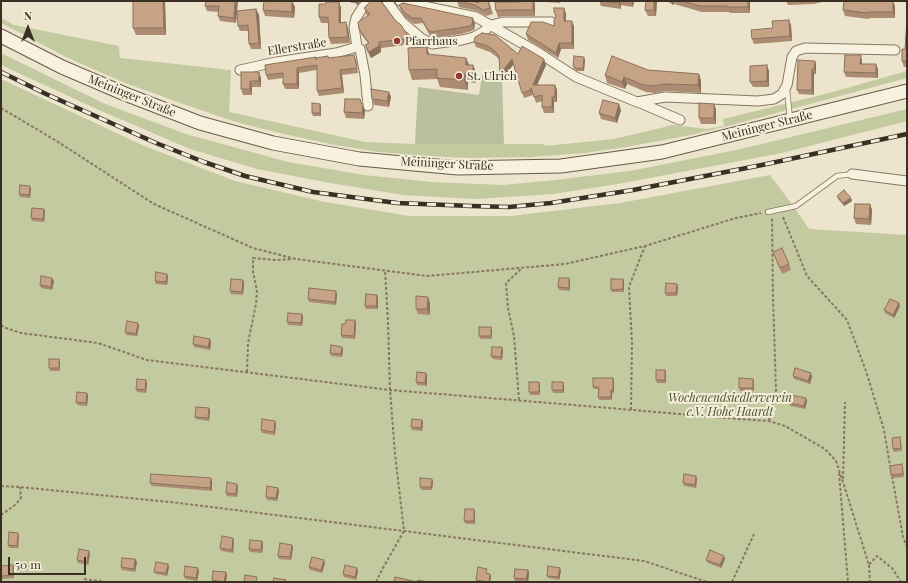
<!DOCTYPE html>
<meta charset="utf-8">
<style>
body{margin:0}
#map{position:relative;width:908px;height:583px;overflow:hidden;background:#ece4cc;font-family:"Playfair Display",serif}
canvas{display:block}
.frame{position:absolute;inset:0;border:2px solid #3a2f23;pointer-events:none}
.north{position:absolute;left:8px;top:8px;width:40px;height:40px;-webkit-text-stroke:3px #f4eedb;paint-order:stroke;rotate:0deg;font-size:11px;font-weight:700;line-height:16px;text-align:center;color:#3a2f23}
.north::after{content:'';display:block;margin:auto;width:14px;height:18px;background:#3a2f23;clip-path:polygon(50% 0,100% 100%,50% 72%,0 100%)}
.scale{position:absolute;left:8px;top:557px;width:78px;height:18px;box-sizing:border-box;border:2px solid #3a2f23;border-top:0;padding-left:5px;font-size:12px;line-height:14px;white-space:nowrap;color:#3a2f23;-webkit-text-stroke:3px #f4eedb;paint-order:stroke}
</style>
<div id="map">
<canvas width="908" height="583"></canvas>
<div class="frame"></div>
<div class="north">N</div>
<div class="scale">50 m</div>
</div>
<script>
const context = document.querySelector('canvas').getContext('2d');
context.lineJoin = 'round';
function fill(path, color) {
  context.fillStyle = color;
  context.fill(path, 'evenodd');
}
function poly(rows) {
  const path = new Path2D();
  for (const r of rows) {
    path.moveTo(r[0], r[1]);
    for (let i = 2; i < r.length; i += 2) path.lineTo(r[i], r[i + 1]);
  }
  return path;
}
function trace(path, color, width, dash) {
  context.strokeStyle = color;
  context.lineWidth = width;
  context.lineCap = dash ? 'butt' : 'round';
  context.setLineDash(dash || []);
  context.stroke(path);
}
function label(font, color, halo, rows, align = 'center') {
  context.font = font + ' "Playfair Display",serif';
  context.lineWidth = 4;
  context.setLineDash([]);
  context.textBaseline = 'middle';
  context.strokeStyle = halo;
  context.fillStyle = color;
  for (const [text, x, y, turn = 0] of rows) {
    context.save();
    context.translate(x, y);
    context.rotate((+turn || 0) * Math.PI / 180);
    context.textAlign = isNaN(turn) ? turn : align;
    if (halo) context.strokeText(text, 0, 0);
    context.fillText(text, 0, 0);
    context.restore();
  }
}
fill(poly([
 [1,18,14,25,119,46,120,58,231,70,229,112,365,142,415,144,544,144,545,146,614,139,673,125,707,129,724,126,723,119,829,93,907,71,907,78,728,126,691,135,626,147,584,153,531,157,462,158,416,155,379,152,335,145,284,134,239,123,183,104,125,83,66,57,1,23],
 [1,53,103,103,186,134,288,162,364,175,432,182,503,185,555,180,630,171,741,149,907,109,907,121,782,153,618,184,553,194,477,199,403,195,330,183,257,169,190,149,92,107,1,65],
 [1,79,142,145,235,181,325,202,409,216,511,216,620,203,770,175,794,207,809,229,907,235,907,582,1,582]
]), '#c3caa0');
fill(poly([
 [482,75,502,78,504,144,415,144,418,87,479,95]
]), '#bac09e');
const lane = poly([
 [787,89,790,119],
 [768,212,796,206,837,176,852,174]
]);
const street = poly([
 [387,1,402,22,421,38,432,44,462,40,474,37,483,32,491,25,503,22,552,22],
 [400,1,476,17,539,53,576,77,637,102,665,97,758,101,774,99,782,94,787,85,792,57,796,51,805,48,895,50],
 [240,70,276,62,336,53,357,47],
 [638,102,680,120],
 [368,106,365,75,360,49,357,47,354,27,356,18,363,7,370,1],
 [852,174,907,181]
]);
const secondary = poly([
 [1,36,62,67,125,94,200,123,273,143,359,159,458,168,561,166,662,152,907,91]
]);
trace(lane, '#887761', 6);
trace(street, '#887761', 11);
trace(secondary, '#6a5944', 15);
trace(poly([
 [1,108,55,140,154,204,253,248,296,259,427,276,565,264,645,246,736,218,761,213],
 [783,217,807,276,847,320,866,371,884,430,891,471],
 [1,325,6,328,21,333,98,343,147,360,390,390,538,402,739,419,769,421,785,426,825,449,836,461,843,482,869,565,877,556,892,568,901,582],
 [247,372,248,343,256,304,257,291,253,272,253,258,276,260,293,259],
 [519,400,514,336,508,308,506,283,521,269],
 [631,410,632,343,629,287,632,279,645,246],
 [769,421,776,390,773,298,772,217],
 [839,473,848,582],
 [892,476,903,537,907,547],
 [843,479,845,402],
 [1,486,20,487,179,503,644,561,707,582],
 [1,515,15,505,21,498,20,487],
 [869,565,870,582],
 [84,579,106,582],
 [376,582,384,566,404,531,395,454,390,390,388,322,385,270],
 [732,582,754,534]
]), '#887761', 2, [3, 2]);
trace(lane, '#f7f1df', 4.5);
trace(street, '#f7f1df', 9);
trace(secondary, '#f7f1df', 13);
const rail = poly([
 [1,72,46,94,156,143,204,162,245,176,313,192,397,203,471,206,509,207,551,203,633,190,762,165,907,134]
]);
trace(rail, '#3a2f23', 4.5);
trace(rail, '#f4eedb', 3, [9]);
fill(poly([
 [165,1,166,35,136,35,133,28],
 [206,1,237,1,236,23,220,21,218,16,219,12,207,11,205,6],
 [292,1,295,7,294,18,265,16,263,10],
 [351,1,361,1,357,5,355,3,351,3],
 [457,1,479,1,479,2,489,1,493,14,486,16,477,11,459,7],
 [545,1,560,1,560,3,546,2],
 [599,1,634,1,633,7,621,5,621,9,601,6],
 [646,1,657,1,656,16,648,16,645,10],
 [667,1,750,1,750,13,730,13,729,12,702,12,674,4,673,5],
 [786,1,826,1,814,4,788,5],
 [339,2,341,8,341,22,348,28,350,43,331,44,329,38,328,23,321,23,319,17,326,4],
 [535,4,535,16,503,16,498,17,496,11],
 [399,5,475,23,474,30,472,31,461,34,433,38,430,36,423,23,414,24,406,18,401,11],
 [895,6,895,18,869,18,869,19,845,16,843,10],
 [364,8,395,20,408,36,410,41,405,45,381,48,381,52,371,58,367,51,365,45,368,43,361,34,359,29,368,16,366,14],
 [564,8,566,14,566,21,574,26,574,49,561,49,558,58,528,40,526,34,554,26],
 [256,9,259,15,261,49,251,49,249,44,248,31,240,31,238,26],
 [907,19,907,67,904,67,902,61,905,49],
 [791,25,792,41,754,44,752,39,773,28],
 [474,42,518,54,544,59,546,65,537,85,555,85,557,90,557,102,554,102,554,113,544,113,542,107,542,101,536,103,533,94,533,95,524,98,513,64,502,79,499,60,497,57,490,52,476,47],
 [427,47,429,55,466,58,469,65,477,74,476,83,468,82,468,90,440,87,437,79,412,80,409,70],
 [328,56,329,58,356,60,358,73,342,75,344,93,319,96,317,91,317,70,299,73,299,89,285,89,283,84,283,78,268,80,266,75,316,58],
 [585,60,584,71,577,71,574,69,573,66],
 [815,61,816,65,816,74,814,74,814,95,799,94,797,90],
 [862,61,862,64,878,69,878,78,846,77,844,72],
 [648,70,699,74,701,81,701,93,665,91,655,93,646,92,627,84,625,89,607,83,605,75],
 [769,71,769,87,753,87,750,82],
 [241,72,261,78,261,87,252,87,252,95,243,95,241,89],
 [389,92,391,97,389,107,374,105,372,99],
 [320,104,321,106,321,116,313,116,312,113],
 [361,104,365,111,364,119,346,118,344,112],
 [716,109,716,124,701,124,699,118],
 [621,110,617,123,601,119,599,113],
 [31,189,30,198,20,197,19,194],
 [837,196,852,201,844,206,838,199],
 [870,204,872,210,871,225,856,224,854,218],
 [44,209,45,212,44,222,32,221,31,218],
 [773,252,789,264,791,270,782,274],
 [167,274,168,277,167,285,156,284,155,281],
 [623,279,624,282,624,292,612,292,611,290],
 [243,280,244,283,243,295,231,294,230,291],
 [54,281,52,290,41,288,40,285],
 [570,281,570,291,559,290,558,287],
 [677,284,678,287,677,296,666,296,665,293],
 [336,291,337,294,336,305,309,302,308,299],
 [377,295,378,298,378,309,366,309,365,306],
 [430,303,430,315,418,314,416,309],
 [900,306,894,318,885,313,884,310],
 [302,314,303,317,302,326,288,325,287,322],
 [138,323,139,326,137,336,126,335,125,332],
 [356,323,355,339,342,338,341,335,345,324],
 [492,330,492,339,481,339,479,336],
 [210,339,211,342,210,350,194,347,193,344],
 [342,347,343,349,342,357,331,356,330,353],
 [503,350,502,360,493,359,491,356],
 [60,362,60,371,50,371,49,368],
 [665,370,666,373,666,383,657,383,656,380],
 [426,373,427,376,427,386,417,385,416,382],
 [793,376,812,376,810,384,794,379],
 [613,378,614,381,614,393,612,393,612,400,599,400,598,397,598,389,594,389,593,387],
 [753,379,754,382,754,391,740,391,739,388],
 [539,382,540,385,540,395,530,395,529,392],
 [563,382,564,385,564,393,553,393,552,390],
 [147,383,146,393,137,392,136,389],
 [87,393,88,396,87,406,77,405,76,402],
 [806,398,807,401,805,409,790,406,789,403],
 [209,408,210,411,209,421,196,419,195,417],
 [422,420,423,423,422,431,412,430,411,427],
 [275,421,276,424,275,435,262,433,261,430],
 [900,437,901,440,902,451,894,452,893,449],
 [903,467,904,477,892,478,891,475],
 [211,478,212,481,212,491,152,486,150,483],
 [432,479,433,482,432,490,421,490,420,487],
 [697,479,696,488,684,486,683,483],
 [238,486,237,497,227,496,226,493],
 [278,488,279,491,277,501,267,500,266,497],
 [474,509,475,512,475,524,466,524,464,521],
 [19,536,18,548,9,548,8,545],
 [234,541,233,553,221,551,220,548],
 [262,541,263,544,262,553,250,552,249,549],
 [292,545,293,548,291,560,279,559,278,556],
 [90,554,88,565,78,563,77,560],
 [135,559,137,562,135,572,122,570,121,567],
 [725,559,721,568,708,563,706,560],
 [325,563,322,573,310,570,309,567],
 [13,565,14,568,14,578,2,579,1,577,1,566],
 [169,567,167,576,156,574,154,572],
 [357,568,358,571,356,580,344,577,343,574],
 [528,570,529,573,528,582,515,581,514,578],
 [199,571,197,581,185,579,184,576],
 [561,571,559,580,548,578,547,576],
 [226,572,227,575,226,582,213,582,212,580],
 [488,572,487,574,490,574,491,577,490,582,477,582,476,580]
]), '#ab8c72');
fill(poly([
 [163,1,165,1,166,35,164,28],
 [235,1,238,1,236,23,234,18],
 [292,1,295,7,294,18,292,12],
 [356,1,361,1,357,5],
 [533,1,534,1,535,4,535,16,533,10],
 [619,1,620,1,621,5,621,9,619,3],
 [631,1,634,1,633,7],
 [654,1,657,1,656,16,654,10],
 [671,1,673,1,674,4,673,5],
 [748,1,750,1,750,13,748,7],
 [893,1,895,6,895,18,893,12],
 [339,2,341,8,341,28,339,23],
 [564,8,566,14,566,26,564,21],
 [256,9,259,15,261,49,259,43],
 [473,18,475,23,474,30,472,24],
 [789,20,791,25,792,41,790,36],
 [572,21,574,26,574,49,572,43],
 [346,22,348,28,350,43,348,37],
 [408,36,410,41,405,45,403,39],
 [379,42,381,48,381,52,371,58,369,52],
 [559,43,561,49,558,58,556,53],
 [427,47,430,57,427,54],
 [354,55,356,60,358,73,357,68],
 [861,55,862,61,862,69,860,64],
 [584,57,585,60,584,71,583,69],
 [466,58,470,67,469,74,466,65],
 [512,59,514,64,502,79,500,74],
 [544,59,546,65,535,90,533,85],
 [815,61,816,65,816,74,814,69],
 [876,64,878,69,878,78,876,73],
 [473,65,477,74,476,83,473,73],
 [767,65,769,71,769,87,767,81],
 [297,68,299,73,299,89,297,84],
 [812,69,814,74,814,95,812,90],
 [340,70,342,75,344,93,342,88],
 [259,72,261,78,261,87,259,81],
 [465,73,468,82,468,90,464,80],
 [699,74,701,81,701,93,698,85],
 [624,77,627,84,625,89,622,82],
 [250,81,252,87,252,95,250,89],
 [555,85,557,90,557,102,555,97],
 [389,92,391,97,389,107,387,101],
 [552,97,554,102,554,113,552,107],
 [320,104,321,106,321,116,320,113],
 [619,104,621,110,617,123,615,118],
 [714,104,716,109,716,124,714,118],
 [363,105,365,111,364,119,362,113],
 [30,186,31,189,30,198,29,195],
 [851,198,852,201,844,206,843,203],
 [870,204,872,210,871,225,869,219],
 [44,209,45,212,44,222,43,219],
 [167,274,168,277,167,285,166,282],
 [52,278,54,281,52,290,51,287],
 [569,278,570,281,570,291,569,288],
 [623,279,624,282,624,292,623,289],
 [243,280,244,283,243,295,242,292],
 [677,284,678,287,677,296,676,293],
 [336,291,337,294,336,305,335,302],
 [377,295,378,298,378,309,376,306],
 [428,297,430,303,430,315,427,309],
 [899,303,900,306,894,318,893,315],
 [302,314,303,317,302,326,301,323],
 [355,320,356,323,355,339,354,336],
 [138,323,139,326,137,336,136,334],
 [491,327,492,330,492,339,491,336],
 [210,339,211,342,210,350,208,347],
 [342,347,343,349,342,357,341,354],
 [502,347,503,350,502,360,501,357],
 [59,359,60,362,60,371,59,368],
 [665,370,666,373,666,383,665,380],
 [426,373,427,376,427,386,425,383],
 [811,373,812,376,810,384,808,381],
 [613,378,614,381,614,393,613,390],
 [753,379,754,382,754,391,753,388],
 [146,380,147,383,146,393,145,390],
 [539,382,540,385,540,395,539,392],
 [563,382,564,385,564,393,563,390],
 [611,390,612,393,612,400,611,397],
 [87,393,88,396,87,406,86,403],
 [806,398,807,401,805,409,804,406],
 [209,408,210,411,209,421,208,418],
 [422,420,423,423,422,431,421,428],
 [275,421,276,424,275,435,274,432],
 [696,476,697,479,696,488,695,485],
 [211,478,212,481,212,491,210,488],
 [432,479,433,482,432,490,431,487],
 [237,484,238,486,237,497,236,494],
 [278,488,279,491,277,501,276,498],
 [474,509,475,512,475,524,474,521],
 [18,533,19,536,18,548,17,546],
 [233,538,234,541,233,553,232,550],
 [262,541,263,544,262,553,261,550],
 [292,545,293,548,291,560,290,557],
 [89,551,90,554,88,565,87,562],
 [724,556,725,559,721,568,720,565],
 [135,559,137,562,135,572,134,569],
 [324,560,325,563,322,573,321,570],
 [168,564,169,567,167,576,166,573],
 [13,565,14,568,14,578,13,575],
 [198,568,199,571,197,581,196,578],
 [357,568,358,571,356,580,355,577],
 [560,568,561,571,559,580,558,577],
 [528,570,529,573,528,582,526,579],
 [226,572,227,575,226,582,224,582],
 [490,574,491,577,490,582,489,582]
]), '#8b725d');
const building = poly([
 [133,1,163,1,164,28,133,28,133,1],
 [206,1,235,1,234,18,218,16,219,6,205,6,206,1],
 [264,1,292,1,292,12,263,10,264,1],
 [371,1,380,1,384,5,395,20,401,25,408,36,403,39,379,42,379,46,369,52,365,45,369,43,359,29,358,22,370,14,364,8,371,1],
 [457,1,476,1,476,3,482,1,488,1,490,8,483,10,475,5,457,1],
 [519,1,533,1,533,10,501,10,496,11,495,2,519,2,519,1],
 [602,1,619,1,619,3,602,1],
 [646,1,654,1,654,10,645,10,646,1],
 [682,1,748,1,748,7,727,7,727,6,700,6,682,1],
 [844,1,893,1,893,12,867,12,867,13,843,10,844,1],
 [326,2,339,2,339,23,346,22,348,37,329,38,328,17,319,17,319,4,326,4,326,2],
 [403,3,473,18,472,24,470,26,459,28,431,32,428,30,421,18,412,18,404,12,399,5,403,3],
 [554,8,564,8,564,21,572,21,572,43,559,43,556,53,526,34,531,22,543,22,554,26,554,20,556,16,554,12,554,8],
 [256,9,259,43,249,44,248,25,238,26,237,11,256,9],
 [907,19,907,61,902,61,902,49,905,49,907,19],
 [789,20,790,36,752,39,751,30,773,28,772,21,789,20],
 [482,33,495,35,518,54,522,46,544,59,533,85,555,85,555,97,552,97,552,107,542,107,542,95,534,97,531,88,531,90,522,93,512,59,500,74,499,56,495,51,488,46,474,42,475,37,482,33],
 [427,47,427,54,466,58,466,65,473,65,473,73,465,73,464,80,437,78,437,69,409,70,408,48,427,47],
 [354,55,357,68,340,70,342,88,317,91,317,65,297,68,297,84,283,84,283,73,266,75,265,65,316,57,316,60,316,58,328,56,328,58,354,55],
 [845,55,861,55,860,64,876,64,876,73,844,72,845,55],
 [574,56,584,57,583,69,576,68,573,66,574,56],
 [612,56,648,70,699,74,698,85,663,84,653,86,643,85,624,77,622,82,605,75,612,56],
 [798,60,815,61,814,69,812,69,812,90,797,90,798,60],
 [767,65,767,81,750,82,750,66,767,65],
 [241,72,259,72,259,81,250,81,250,89,241,89,241,72],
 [371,89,389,92,387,101,372,99,371,89],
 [345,99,360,99,361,103,363,105,362,113,344,112,345,99],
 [603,100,619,104,615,118,599,113,603,100],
 [312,103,320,104,320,113,312,113,312,103],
 [699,103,714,104,714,118,699,118,699,103],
 [20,185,30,186,29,195,19,194,20,185],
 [844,190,851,198,843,203,837,196,844,190],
 [855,204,870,204,869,219,854,218,855,204],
 [32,208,44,209,43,219,31,218,32,208],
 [782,248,789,264,780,268,773,252,782,248],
 [156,272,167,274,166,282,155,281,156,272],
 [41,276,52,278,51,287,40,285,41,276],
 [559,278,569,278,569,288,558,287,559,278],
 [231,279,243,280,242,292,230,291,231,279],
 [611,279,623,279,623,289,611,290,611,279],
 [666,283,677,284,676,293,665,293,666,283],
 [309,288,336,291,335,302,308,299,309,288],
 [366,294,377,295,376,306,365,306,366,294],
 [416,296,428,297,427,309,416,309,416,296],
 [890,299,899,303,893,315,884,310,890,299],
 [288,313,302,314,301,323,287,322,288,313],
 [346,320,355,320,354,336,341,335,342,324,345,324,346,320],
 [127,321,138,323,136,334,125,332,127,321],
 [479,327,491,327,491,336,479,336,479,327],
 [194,336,210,339,208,347,193,344,194,336],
 [331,345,342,347,341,354,330,353,331,345],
 [492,347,502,347,501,357,491,356,492,347],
 [49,359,59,359,59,368,49,368,49,359],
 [795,368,811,373,808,381,793,376,795,368],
 [656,370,665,370,665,380,656,380,656,370],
 [417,372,426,373,425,383,416,382,417,372],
 [593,378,613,378,613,390,611,390,611,397,598,397,599,387,593,387,593,378],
 [739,378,753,379,753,388,739,388,739,378],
 [137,379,146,380,145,390,136,389,137,379],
 [529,382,539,382,539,392,529,392,529,382],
 [552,382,563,382,563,390,552,390,552,382],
 [77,392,87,393,86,403,76,402,77,392],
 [791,395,806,398,804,406,789,403,791,395],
 [196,407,209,408,208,418,195,417,196,407],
 [262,419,275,421,274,432,261,430,262,419],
 [412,419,422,420,421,428,411,427,412,419],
 [900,437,901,448,893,449,892,438,900,437],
 [902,464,903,474,891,475,890,466,902,464],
 [151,474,211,478,210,488,150,483,151,474],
 [684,474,696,476,695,485,683,483,684,474],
 [420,478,432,479,431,487,420,487,420,478],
 [227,482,237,484,236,494,226,493,227,482],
 [267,486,278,488,276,498,266,497,267,486],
 [465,509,474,509,474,521,464,521,465,509],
 [9,532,18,533,17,546,8,545,9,532],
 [222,536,233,538,232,550,220,548,222,536],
 [250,540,262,541,261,550,249,549,250,540],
 [280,543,292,545,290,557,278,556,280,543],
 [79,549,89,551,87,562,77,560,79,549],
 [710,550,724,556,720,565,706,560,710,550],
 [312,557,324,560,321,570,309,567,312,557],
 [122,558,135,559,134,569,121,567,122,558],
 [156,562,168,564,166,573,154,572,156,562],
 [13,565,13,575,1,576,1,566,13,565],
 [345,565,357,568,355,577,343,574,345,565],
 [185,566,198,568,196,578,184,576,185,566],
 [548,566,560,568,558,577,547,576,548,566],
 [478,567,487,569,486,573,490,574,489,582,476,580,478,567],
 [515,569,528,570,526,579,514,578,515,569],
 [213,571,226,572,224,582,212,580,213,571],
 [245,575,257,577,256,582,244,582,245,575],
 [395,577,417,582,418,580,429,582,394,582,395,577],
 [274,578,286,580,285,582,273,582,274,578]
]);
fill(building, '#c7a385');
trace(building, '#8b725d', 1);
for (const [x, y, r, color] of [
 [397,41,4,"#923935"],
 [459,76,4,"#923935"]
]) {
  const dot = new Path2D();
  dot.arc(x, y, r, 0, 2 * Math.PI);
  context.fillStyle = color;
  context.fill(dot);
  trace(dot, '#f4eedb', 1.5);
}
label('12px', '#3a2f23', '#f4eedb', [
 ["Pfarrhaus",405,41],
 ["St. Ulrich",467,76]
], 'left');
label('12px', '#3a2f23', '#f4eedb', [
 ["Ellerstraße",297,47,-9],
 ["Meininger Straße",132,96,22],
 ["Meininger Straße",767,126,-14],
 ["Meininger Straße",447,164,3]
]);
label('italic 12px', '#48552b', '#f4eedb', [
 ["Wochenendsiedlerverein",730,398],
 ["e.V. Hohe Haardt",730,412]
]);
</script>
